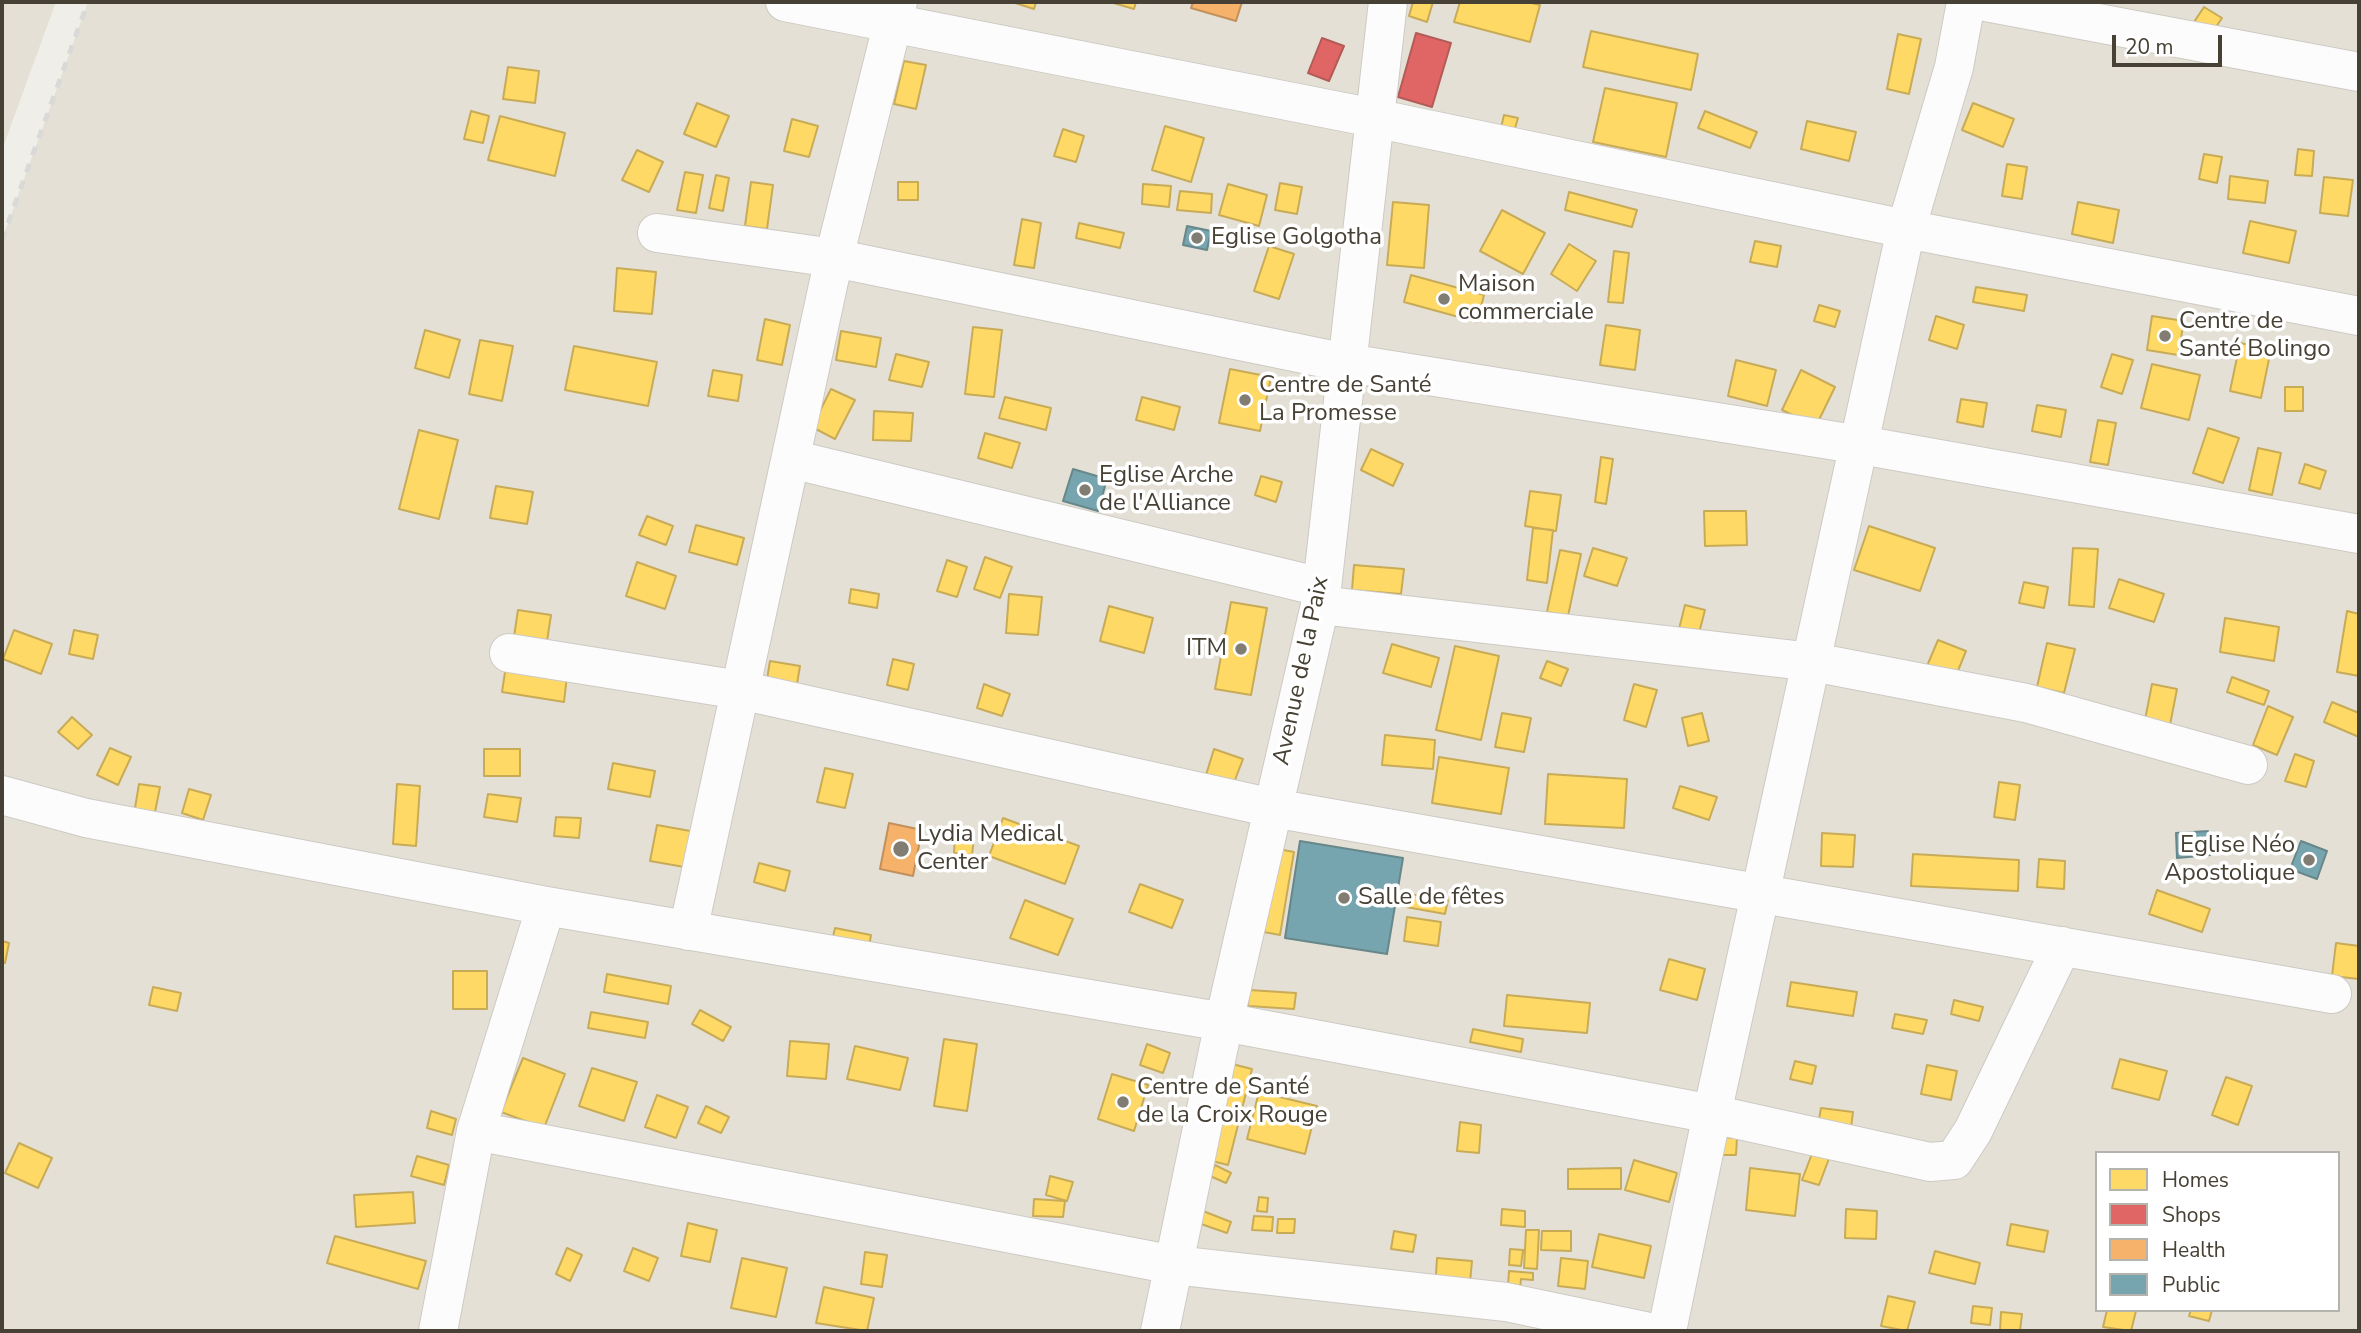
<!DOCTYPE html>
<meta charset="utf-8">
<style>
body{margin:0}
#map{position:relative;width:2361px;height:1333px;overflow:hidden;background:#f0eee8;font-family:"Nunito Sans",sans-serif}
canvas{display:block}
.frame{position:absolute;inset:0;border:4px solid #474034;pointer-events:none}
.legend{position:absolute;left:2095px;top:1151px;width:245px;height:161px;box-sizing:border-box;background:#fff;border:2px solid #b5b3ae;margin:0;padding:9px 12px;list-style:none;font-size:21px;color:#474034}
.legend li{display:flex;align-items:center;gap:14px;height:35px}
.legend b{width:35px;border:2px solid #b5b3ae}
.scale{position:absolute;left:2112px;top:35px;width:110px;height:32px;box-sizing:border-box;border:4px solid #474034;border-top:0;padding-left:9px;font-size:21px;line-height:24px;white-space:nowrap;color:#474034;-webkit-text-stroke:5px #fff;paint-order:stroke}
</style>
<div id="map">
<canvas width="2361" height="1333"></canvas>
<div class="frame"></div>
<ul class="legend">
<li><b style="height:19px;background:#ffd966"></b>Homes</li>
<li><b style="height:19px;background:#e06666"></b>Shops</li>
<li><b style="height:19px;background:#f6b26b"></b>Health</li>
<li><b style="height:19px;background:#76a5af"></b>Public</li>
</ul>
<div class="scale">20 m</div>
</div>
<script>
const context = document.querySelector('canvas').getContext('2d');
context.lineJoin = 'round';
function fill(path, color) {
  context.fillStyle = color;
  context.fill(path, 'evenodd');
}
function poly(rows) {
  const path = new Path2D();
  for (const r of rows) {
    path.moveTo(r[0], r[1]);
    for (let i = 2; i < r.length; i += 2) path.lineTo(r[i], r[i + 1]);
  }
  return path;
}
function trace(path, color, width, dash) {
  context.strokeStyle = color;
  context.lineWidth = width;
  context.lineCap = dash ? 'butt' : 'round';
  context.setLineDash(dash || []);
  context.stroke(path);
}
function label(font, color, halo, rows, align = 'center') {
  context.font = font + ' "Nunito Sans",sans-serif';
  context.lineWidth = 7;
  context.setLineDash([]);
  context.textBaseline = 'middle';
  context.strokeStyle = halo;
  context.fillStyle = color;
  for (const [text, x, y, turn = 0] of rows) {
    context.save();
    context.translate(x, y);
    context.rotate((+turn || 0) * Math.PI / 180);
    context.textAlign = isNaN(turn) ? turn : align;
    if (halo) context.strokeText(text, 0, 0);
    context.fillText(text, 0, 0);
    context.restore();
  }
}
fill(poly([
 [2,2,56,2,2,150],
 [88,2,2359,2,2359,1331,2,1331,2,240],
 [2097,1153,2338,1153,2338,1310,2097,1310]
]), '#e5e0d5');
const homes = poly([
 [1012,2,1036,2,1034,9,1012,2],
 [1110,2,1136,2,1134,9,1110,2],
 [1413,2,1433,2,1427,22,1409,16,1413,2],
 [1460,2,1528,2,1540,5,1530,42,1454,22,1460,2],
 [2204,7,2222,18,2212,33,2194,22,2204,7],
 [1591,31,1698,54,1691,90,1583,67,1591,31],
 [1898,34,1921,39,1909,94,1887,89,1898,34],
 [904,61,926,65,916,109,894,104,904,61],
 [508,67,539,71,535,103,503,99,508,67],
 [1605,88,1677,103,1666,157,1593,142,1605,88],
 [697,103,729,116,716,147,684,134,697,103],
 [1973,103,2014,119,2003,147,1962,130,1973,103],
 [471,111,489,116,483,143,464,139,471,111],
 [1705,111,1757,132,1750,148,1698,128,1705,111],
 [1504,115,1518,118,1513,135,1500,132,1504,115],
 [500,116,565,133,555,176,488,160,500,116],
 [792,119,818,126,809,157,784,151,792,119],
 [1807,121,1856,132,1849,161,1801,149,1807,121],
 [1165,126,1204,138,1191,182,1152,170,1165,126],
 [1063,129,1084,136,1076,162,1054,156,1063,129],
 [2298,149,2314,151,2312,176,2295,175,2298,149],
 [637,150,663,162,649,192,622,180,637,150],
 [2204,154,2222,157,2217,183,2199,179,2204,154],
 [2007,164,2027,167,2022,199,2002,196,2007,164],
 [685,172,703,175,696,213,677,210,685,172],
 [716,175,729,178,723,211,709,208,716,175],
 [2230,176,2268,181,2265,203,2228,199,2230,176],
 [2324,177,2353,180,2348,216,2320,213,2324,177],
 [751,182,773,185,767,229,745,226,751,182],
 [898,182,918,182,918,200,898,200,898,182],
 [1280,183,1302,187,1297,214,1275,210,1280,183],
 [1143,184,1171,186,1169,207,1142,204,1143,184],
 [1228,184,1267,195,1259,226,1219,215,1228,184],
 [1180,191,1212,194,1211,213,1177,210,1180,191],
 [1569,192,1637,210,1632,227,1565,210,1569,192],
 [1393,202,1429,205,1424,268,1387,265,1393,202],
 [2078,202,2119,210,2113,243,2072,234,2078,202],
 [1502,210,1545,233,1523,274,1480,251,1502,210],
 [1022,219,1041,223,1034,268,1014,265,1022,219],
 [2250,221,2296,231,2289,263,2243,253,2250,221],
 [1079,223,1124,233,1120,248,1076,238,1079,223],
 [1755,241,1781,246,1777,267,1750,262,1755,241],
 [1569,244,1596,261,1577,291,1551,274,1569,244],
 [1269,246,1294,254,1279,299,1254,291,1269,246],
 [1614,251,1629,253,1623,303,1608,302,1614,251],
 [617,268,656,272,652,314,614,311,617,268],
 [1411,275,1484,295,1477,322,1404,302,1411,275],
 [1976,287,2027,295,2024,311,1973,302,1976,287],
 [1819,305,1840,311,1835,327,1814,321,1819,305],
 [1936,316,1964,325,1957,349,1929,340,1936,316],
 [2152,316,2184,321,2178,355,2147,350,2152,316],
 [765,319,790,325,782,365,757,360,765,319],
 [1606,325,1640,330,1635,370,1600,365,1606,325],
 [973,327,1002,330,994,397,965,394,973,327],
 [425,330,460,340,449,378,415,368,425,330],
 [841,331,881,338,876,367,836,360,841,331],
 [480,340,513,346,502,401,469,394,480,340],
 [2240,343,2271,349,2261,398,2230,391,2240,343],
 [574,346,657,362,648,406,565,390,574,346],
 [896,354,929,362,922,387,889,380,896,354],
 [2112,354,2133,360,2122,394,2101,387,2112,354],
 [1736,360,1776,370,1767,406,1728,396,1736,360],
 [2152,364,2200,375,2189,420,2141,408,2152,364],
 [1230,369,1271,377,1260,431,1219,423,1230,369],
 [713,370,742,375,738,401,708,396,713,370],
 [1801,370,1835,387,1816,426,1782,410,1801,370],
 [2285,387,2303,387,2303,411,2285,411,2285,387],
 [831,389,855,400,835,439,812,427,831,389],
 [1005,397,1051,408,1046,430,999,418,1005,397],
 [1142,397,1180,407,1174,430,1136,420,1142,397],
 [1961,399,1987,403,1983,427,1957,422,1961,399],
 [2037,405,2066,410,2061,437,2032,431,2037,405],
 [874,411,913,413,911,441,873,440,874,411],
 [2098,420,2116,423,2108,465,2090,462,2098,420],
 [2208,428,2239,438,2223,483,2193,473,2208,428],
 [419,430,458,440,439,519,399,509,419,430],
 [985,433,1020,443,1012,468,978,458,985,433],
 [2258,448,2281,453,2272,495,2249,490,2258,448],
 [1371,449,1403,464,1393,486,1361,470,1371,449],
 [1601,457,1613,459,1606,504,1595,502,1601,457],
 [2305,464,2326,471,2320,489,2299,483,2305,464],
 [1261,476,1282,482,1276,502,1255,495,1261,476],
 [496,486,533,492,527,524,490,518,496,486],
 [1530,491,1561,495,1556,531,1525,526,1530,491],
 [1704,511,1746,511,1747,545,1705,546,1704,511],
 [647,516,673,526,666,545,639,535,647,516],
 [696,525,744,538,737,565,689,552,696,525],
 [1869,526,1935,548,1920,591,1854,570,1869,526],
 [1533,528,1553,530,1547,583,1527,580,1533,528],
 [1593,548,1627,558,1617,586,1584,576,1593,548],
 [2073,548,2098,549,2094,607,2069,605,2073,548],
 [1560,550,1581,554,1568,616,1547,612,1560,550],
 [985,557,1012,567,1000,598,974,589,985,557],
 [947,560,967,567,957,597,937,591,947,560],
 [637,562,676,576,665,609,626,596,637,562],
 [1354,565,1404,569,1401,594,1352,590,1354,565],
 [2119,579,2164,594,2154,622,2109,608,2119,579],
 [2024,582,2048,587,2044,608,2019,603,2024,582],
 [851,589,879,594,877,608,849,603,851,589],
 [1009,594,1042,597,1038,635,1006,633,1009,594],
 [1231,602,1267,608,1251,695,1215,689,1231,602],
 [1685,605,1705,610,1699,633,1679,629,1685,605],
 [1109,606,1153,618,1144,653,1100,641,1109,606],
 [518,610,551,615,547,641,514,637,518,610],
 [2347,611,2359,614,2359,676,2337,672,2347,611],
 [2225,618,2279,627,2274,661,2220,652,2225,618],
 [14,630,52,644,41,674,3,659,14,630],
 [74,630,98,635,93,659,69,654,74,630],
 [1938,640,1966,651,1955,678,1927,666,1938,640],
 [2047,643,2075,649,2064,693,2037,687,2047,643],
 [1392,644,1439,658,1431,687,1383,673,1392,644],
 [1455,646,1499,656,1481,740,1436,730,1455,646],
 [507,659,568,667,564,702,502,692,507,659],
 [893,659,914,664,908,690,887,685,893,659],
 [770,661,800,666,795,696,765,691,770,661],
 [1547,661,1568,669,1561,686,1540,678,1547,661],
 [2232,677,2269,691,2264,705,2227,692,2232,677],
 [984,684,1010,694,1002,716,977,708,984,684],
 [1634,684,1657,690,1646,727,1624,720,1634,684],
 [2152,684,2177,689,2169,730,2144,725,2152,684],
 [2332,702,2359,713,2359,737,2324,722,2332,702],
 [2268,706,2293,717,2277,755,2253,745,2268,706],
 [1502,713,1531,718,1524,752,1495,747,1502,713],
 [1702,713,1709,741,1688,746,1682,718,1702,713],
 [72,717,92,735,78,749,58,732,72,717],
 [1385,735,1435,740,1433,769,1382,765,1385,735],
 [110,748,131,757,118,785,97,775,110,748],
 [484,749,520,749,520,776,484,776,484,749],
 [1214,749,1243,759,1233,785,1206,775,1214,749],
 [2295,754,2314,761,2306,787,2285,781,2295,754],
 [1439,757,1509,768,1501,814,1432,803,1439,757],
 [613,763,655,771,650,797,608,789,613,763],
 [825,768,853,774,845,808,817,802,825,768],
 [1548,774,1627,779,1624,828,1545,824,1548,774],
 [1999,782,2020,785,2015,820,1994,817,1999,782],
 [139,784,160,787,154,817,134,814,139,784],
 [397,784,420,786,416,846,393,844,397,784],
 [1680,786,1717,797,1709,820,1673,808,1680,786],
 [189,789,211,795,203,820,182,813,189,789],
 [488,794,521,798,517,822,484,817,488,794],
 [556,817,581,818,579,838,554,836,556,817],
 [1003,818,1079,846,1065,884,989,856,1003,818],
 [657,825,696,832,690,868,650,861,657,825],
 [1822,833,1855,835,1853,867,1821,866,1822,833],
 [955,836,974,838,972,855,954,853,955,836],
 [1278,849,1294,852,1280,935,1264,932,1278,849],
 [1913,854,2019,860,2018,891,1911,886,1913,854],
 [2039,859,2065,861,2064,889,2037,887,2039,859],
 [759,863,790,871,785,891,754,882,759,863],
 [1140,884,1183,900,1172,928,1129,912,1140,884],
 [2157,890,2210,909,2202,932,2149,914,2157,890],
 [1409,894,1448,900,1445,914,1406,907,1409,894],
 [1025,900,1073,919,1058,955,1010,938,1025,900],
 [1407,917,1441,922,1438,946,1404,941,1407,917],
 [835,928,871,935,868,953,831,946,835,928],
 [2,941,9,943,5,963,2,963,2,941],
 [2336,943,2359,946,2359,979,2332,976,2336,943],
 [1669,959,1705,969,1697,1000,1660,990,1669,959],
 [453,971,487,971,487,1009,453,1009,453,971],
 [607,974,671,986,668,1004,604,992,607,974],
 [1791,982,1857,992,1853,1016,1787,1006,1791,982],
 [153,987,181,993,177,1011,149,1005,153,987],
 [1249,990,1296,993,1294,1009,1248,1006,1249,990],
 [1507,995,1590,1003,1587,1033,1504,1026,1507,995],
 [1954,1000,1983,1007,1979,1021,1951,1014,1954,1000],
 [700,1010,731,1027,723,1041,692,1024,700,1010],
 [591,1012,648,1022,645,1038,588,1028,591,1012],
 [1895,1014,1927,1020,1923,1034,1892,1028,1895,1014],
 [1473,1029,1523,1039,1521,1052,1470,1042,1473,1029],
 [944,1039,977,1044,967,1111,934,1106,944,1039],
 [790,1041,829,1044,826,1079,787,1076,790,1041],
 [1147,1044,1170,1053,1163,1073,1140,1065,1147,1044],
 [855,1046,908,1058,900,1090,847,1079,855,1046],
 [523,1058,565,1074,544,1128,501,1112,523,1058],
 [2120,1059,2167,1071,2159,1100,2112,1088,2120,1059],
 [1795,1061,1816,1066,1812,1084,1790,1079,1795,1061],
 [1228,1063,1252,1069,1228,1165,1204,1159,1228,1063],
 [1927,1065,1957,1071,1951,1100,1921,1094,1927,1065],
 [592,1068,637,1082,624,1121,579,1106,592,1068],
 [1112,1074,1148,1085,1134,1131,1098,1119,1112,1074],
 [2226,1077,2252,1086,2238,1125,2212,1115,2226,1077],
 [1259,1092,1317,1106,1305,1154,1247,1139,1259,1092],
 [657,1095,688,1107,676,1138,645,1127,657,1095],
 [706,1106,729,1117,721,1133,698,1123,706,1106],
 [1821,1108,1853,1112,1850,1136,1817,1131,1821,1108],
 [431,1111,456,1119,452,1135,427,1128,431,1111],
 [1460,1122,1481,1125,1479,1153,1457,1151,1460,1122],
 [1722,1137,1737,1138,1736,1155,1721,1155,1722,1137],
 [19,1143,52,1158,38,1188,5,1173,19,1143],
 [1813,1151,1830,1156,1819,1185,1802,1180,1813,1151],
 [417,1156,449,1165,444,1185,411,1176,417,1156],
 [1634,1160,1677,1173,1669,1202,1625,1190,1634,1160],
 [1215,1165,1231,1173,1226,1183,1210,1176,1215,1165],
 [1621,1168,1621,1189,1568,1189,1568,1169,1621,1168],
 [1750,1168,1800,1174,1795,1216,1746,1210,1750,1168],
 [1050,1176,1073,1182,1067,1201,1046,1195,1050,1176],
 [413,1192,415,1223,356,1227,354,1195,413,1192],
 [1259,1197,1268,1198,1267,1212,1257,1211,1259,1197],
 [1034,1199,1065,1201,1063,1217,1033,1216,1034,1199],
 [1502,1209,1525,1211,1525,1227,1501,1225,1502,1209],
 [1846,1209,1877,1211,1876,1239,1845,1238,1846,1209],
 [1203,1211,1231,1222,1227,1233,1198,1223,1203,1211],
 [1254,1216,1273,1217,1272,1231,1252,1230,1254,1216],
 [1278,1219,1295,1219,1294,1233,1277,1233,1278,1219],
 [688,1223,717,1230,710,1262,681,1256,688,1223],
 [2011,1224,2048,1231,2044,1252,2007,1245,2011,1224],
 [1526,1230,1539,1230,1537,1269,1524,1268,1526,1230],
 [1394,1231,1416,1235,1413,1252,1391,1249,1394,1231],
 [1542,1231,1571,1231,1571,1251,1541,1250,1542,1231],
 [1599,1234,1651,1246,1644,1278,1592,1267,1599,1234],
 [335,1236,426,1261,418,1289,327,1263,335,1236],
 [567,1248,582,1255,570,1281,556,1274,567,1248],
 [633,1248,658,1258,649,1281,624,1271,633,1248],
 [1510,1249,1523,1250,1521,1266,1509,1265,1510,1249],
 [1935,1251,1980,1263,1975,1284,1929,1273,1935,1251],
 [865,1252,887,1255,882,1287,861,1284,865,1252],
 [742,1258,787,1268,776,1317,731,1308,742,1258],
 [1437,1258,1472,1261,1469,1293,1435,1291,1437,1258],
 [1561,1258,1588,1261,1585,1289,1558,1286,1561,1258],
 [1509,1271,1533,1273,1533,1280,1521,1279,1519,1300,1507,1300,1509,1271],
 [824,1287,874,1298,867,1331,816,1323,824,1287],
 [1888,1296,1915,1302,1907,1331,1881,1326,1888,1296],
 [1973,1306,1992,1308,1990,1325,1971,1323,1973,1306],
 [2107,1310,2136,1311,2131,1331,2103,1327,2107,1310],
 [2191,1310,2212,1310,2209,1321,2189,1316,2191,1310],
 [2001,1312,2022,1314,2020,1331,2000,1331,2001,1312]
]);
fill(homes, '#ffd966');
trace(homes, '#c8ab57', 2);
const shops = poly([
 [1416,33,1451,43,1432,107,1398,97,1416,33],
 [1322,38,1344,46,1329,81,1308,73,1322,38]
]);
fill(shops, '#e06666');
trace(shops, '#b25b57', 2);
const health = poly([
 [1193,2,1242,2,1236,21,1191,8,1193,2],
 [889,823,922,830,913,876,880,869,889,823]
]);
fill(health, '#f6b26b');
trace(health, '#c2905a', 2);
const public = poly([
 [1187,226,1211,231,1207,250,1183,245,1187,226],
 [1073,469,1107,479,1098,511,1063,501,1073,469],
 [2208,831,2210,855,2177,858,2176,833,2208,831],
 [1300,841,1403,858,1387,954,1285,938,1300,841],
 [2301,841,2327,851,2317,879,2290,869,2301,841]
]);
fill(public, '#76a5af');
trace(public, '#68878a', 2);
const minor = poly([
 [785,2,1374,118,1906,229,2359,316],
 [1986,2,2359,72],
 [657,233,834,258,1347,363,1861,445,2359,534],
 [791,459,1321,587],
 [1320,605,1813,662,2026,703,2248,765],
 [509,653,740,690,1273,808,2332,994],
 [2,795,86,818,546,906,1224,1022,1712,1114,1930,1162,1954,1160,1973,1131,2062,946],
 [688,931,834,258,898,2],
 [476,1131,1174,1265,1506,1302,1645,1331],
 [438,1331,476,1131,546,906],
 [1160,1331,1224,1022,1320,605,1388,2],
 [1667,1331,1712,1114,1906,229,1954,67,1966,2]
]);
trace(minor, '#cdcac4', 40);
trace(minor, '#fdfcfc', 38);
trace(poly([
 [2,240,88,2]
]), '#d9d9d8', 5, [9, 9]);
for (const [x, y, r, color] of [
 [1197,238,7,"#827d73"],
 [1444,299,7,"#827d73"],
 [2165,336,7,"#827d73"],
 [1245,400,7,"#827d73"],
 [1085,490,7,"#827d73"],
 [1241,649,7,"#827d73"],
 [901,849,9,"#827d73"],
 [2309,860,7,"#827d73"],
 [1344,898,7,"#827d73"],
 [1123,1102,7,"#827d73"]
]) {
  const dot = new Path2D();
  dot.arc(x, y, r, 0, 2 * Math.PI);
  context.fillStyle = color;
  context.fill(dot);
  trace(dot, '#fff', 2.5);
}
label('24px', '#474034', '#fff', [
 ["Eglise Golgotha",1211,238],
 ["Maison",1458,285],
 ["commerciale",1458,313],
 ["Centre de",2179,322],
 ["Santé Bolingo",2179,350],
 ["Centre de Santé",1259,386],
 ["La Promesse",1259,414],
 ["Eglise Arche",1099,476],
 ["de l'Alliance",1099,504],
 ["ITM",1227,649,"right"],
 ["Lydia Medical",917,835],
 ["Center",917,863],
 ["Eglise Néo",2295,846,"right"],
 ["Apostolique",2295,874,"right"],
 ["Salle de fêtes",1358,898],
 ["Centre de Santé",1137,1088],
 ["de la Croix Rouge",1137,1116]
], 'left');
label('24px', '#474034', '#fff', [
 ["Avenue de la Paix",1302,671,-78]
]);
</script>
